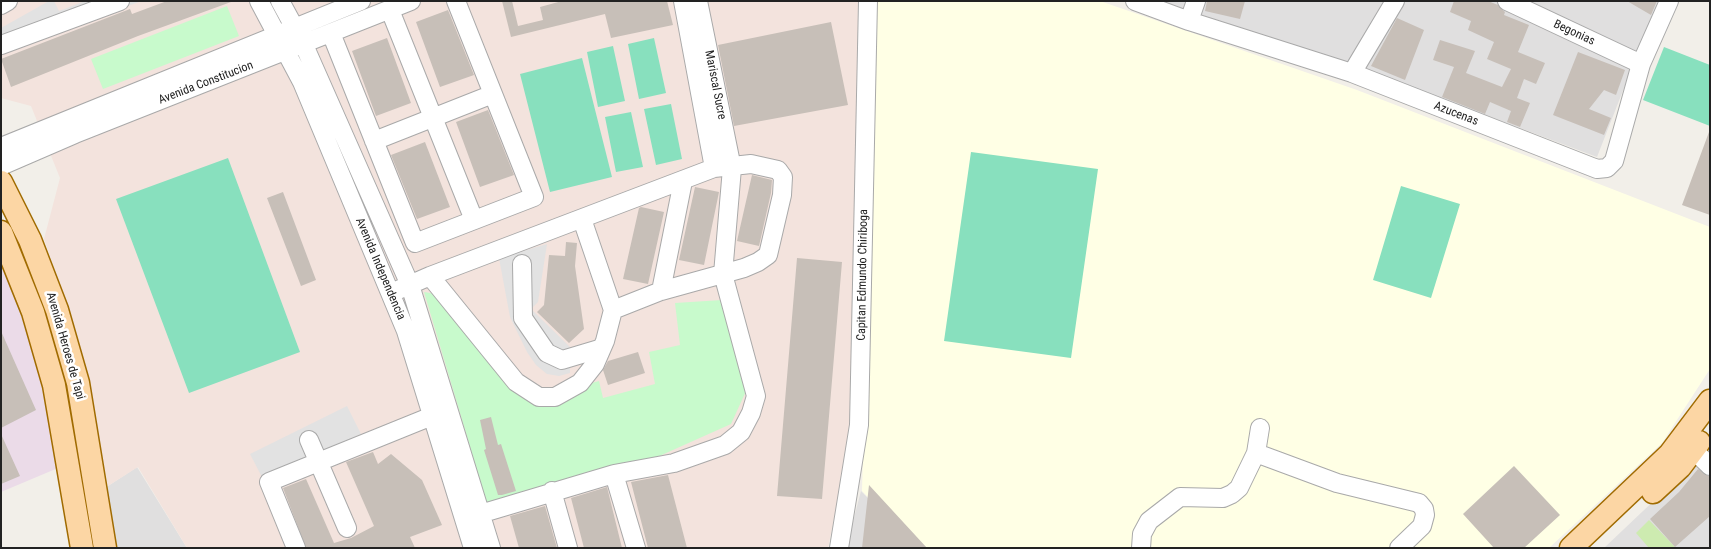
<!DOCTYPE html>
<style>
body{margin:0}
#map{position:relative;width:1711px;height:549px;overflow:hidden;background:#f2efe9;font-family:"Roboto Condensed",sans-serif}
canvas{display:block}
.frame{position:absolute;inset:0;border:2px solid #222;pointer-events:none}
</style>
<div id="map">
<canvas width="1711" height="549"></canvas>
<div class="frame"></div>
</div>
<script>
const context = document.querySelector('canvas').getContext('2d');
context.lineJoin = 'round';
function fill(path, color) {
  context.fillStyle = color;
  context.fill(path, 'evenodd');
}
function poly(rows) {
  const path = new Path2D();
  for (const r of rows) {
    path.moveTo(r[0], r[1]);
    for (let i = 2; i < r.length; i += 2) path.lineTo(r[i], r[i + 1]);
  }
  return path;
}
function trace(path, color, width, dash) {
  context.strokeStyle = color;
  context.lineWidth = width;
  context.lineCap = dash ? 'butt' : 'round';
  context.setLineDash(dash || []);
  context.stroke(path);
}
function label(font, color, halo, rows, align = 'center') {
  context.font = font + ' "Roboto Condensed",sans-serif';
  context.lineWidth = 5;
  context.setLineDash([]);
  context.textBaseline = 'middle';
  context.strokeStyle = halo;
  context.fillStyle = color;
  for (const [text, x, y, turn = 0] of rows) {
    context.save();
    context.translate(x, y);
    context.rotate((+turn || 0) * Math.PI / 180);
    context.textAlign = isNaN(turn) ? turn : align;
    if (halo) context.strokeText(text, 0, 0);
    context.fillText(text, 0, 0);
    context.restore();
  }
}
fill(poly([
 [1160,1,1658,1,1597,157,1347,63],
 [1710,443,1710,548,1604,548,1701,456],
 [137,467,187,548,113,548,104,491,108,486],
 [861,491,916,548,846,548]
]), '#e0dfdf');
fill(poly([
 [1,267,13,290,41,378,58,468,1,492]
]), '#ebdbe8');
fill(poly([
 [875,1,1100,1,1357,90,1710,227,1710,369,1662,443,1549,548,917,548,862,491]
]), '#ffffe5');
fill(poly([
 [1,1,858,1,853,427,828,548,187,548,138,467,108,486,76,331,44,239,60,178,31,106,1,98]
]), '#f3e3dd');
fill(poly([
 [1649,520,1675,547,1649,548,1636,533]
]), '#cdebb0');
fill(poly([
 [227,6,239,36,103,89,91,59],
 [424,292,436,294,503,380,521,397,552,406,588,384,599,381,603,398,655,384,649,352,680,345,675,303,722,300,747,389,731,424,655,458,487,504]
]), '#c8facc');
fill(poly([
 [654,38,666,93,639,99,628,44],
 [613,46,625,101,598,107,587,52],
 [1664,47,1710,65,1710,126,1643,100],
 [582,58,612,177,550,192,520,74],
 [671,104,682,159,656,165,644,109],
 [631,112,643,167,616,172,605,117],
 [971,152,1098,169,1071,358,944,341],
 [228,158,300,352,189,393,116,199],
 [1401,186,1460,204,1431,298,1373,280]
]), '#88e0be');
fill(poly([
 [49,1,54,1,59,11,85,1,139,2,1,52,1,28],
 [547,244,538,302,531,309,570,347,570,373,559,376,547,374,536,365,527,352,510,317,499,258],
 [347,406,361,434,264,481,250,454]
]), '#e2e2e2');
fill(poly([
 [167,1,231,2,138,36,11,87,1,59,130,9,132,14],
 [502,1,512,1,518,26,543,20,540,7,562,1,667,1,673,25,611,38,605,14,511,37],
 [1207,1,1245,1,1240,19,1205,11],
 [1454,1,1488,1,1498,5,1505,12,1504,15,1529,25,1518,52,1545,63,1536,84,1524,79,1517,98,1530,103,1520,127,1507,122,1511,111,1490,102,1485,114,1442,97,1454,67,1433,60,1440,40,1475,51,1466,73,1502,87,1511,69,1487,59,1494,42,1468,30,1471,21,1450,12],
 [1627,1,1657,1,1651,15],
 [448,10,474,75,440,87,416,22],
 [1397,18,1424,30,1405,80,1371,66],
 [831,22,848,105,734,126,718,45],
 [387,38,411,103,376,116,352,51],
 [1578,52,1625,70,1616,95,1604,90,1589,109,1611,118,1604,135,1553,115],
 [488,110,514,175,480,187,456,122],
 [1709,132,1710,132,1710,215,1682,205],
 [425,142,450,207,417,219,391,155],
 [752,175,772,180,771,193,759,246,737,241],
 [695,187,719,192,704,265,679,260],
 [283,192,316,280,301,286,267,198],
 [641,207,664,212,648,284,623,279,639,208],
 [566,242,577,243,575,266,584,329,569,343,537,312,544,305,549,255,565,256],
 [797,258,842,262,822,499,777,496],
 [1,331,36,410,1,428],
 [638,352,645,373,608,385,603,370,608,361],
 [491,417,498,445,501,444,516,491,502,495,498,495,484,450,486,449,480,420],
 [1,434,20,476,1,484],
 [373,452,378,464,391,454,422,480,442,525,410,537,415,548,306,548,283,488,306,479,334,543,351,538,374,526,346,462],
 [1514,466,1560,515,1524,548,1494,548,1463,514],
 [1698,469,1710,477,1710,516,1675,547,1650,519,1679,492],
 [668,475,687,548,648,548,631,482],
 [869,485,927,548,862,548],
 [607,487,622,548,584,548,571,498],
 [545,506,557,548,519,548,510,516]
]), '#c7bfb8');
const minor = poly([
 [259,1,302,82,406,331,473,548],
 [280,1,304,45,410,285,491,548],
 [683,1,714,168],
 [1135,1,1189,21,1352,73,1597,169,1607,168,1614,161,1641,64,1669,1],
 [1507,1,1641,64],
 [1,5,8,1],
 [390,10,474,220],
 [1189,21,1196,1],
 [331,33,415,243,534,197,456,1],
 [1,45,120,1],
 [1352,73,1395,1],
 [374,141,493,94],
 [1,147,361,1],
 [1,166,75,134,411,1],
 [522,264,523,318,547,353,562,360,602,348],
 [430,276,516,382,539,397,555,397,580,383,595,364,605,341,613,310,582,219],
 [661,291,683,181],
 [391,293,430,276,714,168,751,164,778,170,783,177,782,195,768,255,758,262,744,268,661,291,613,310],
 [309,440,347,528],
 [1684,441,1710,466],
 [1256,453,1260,428],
 [614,474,674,463,725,445,741,432,751,413,756,396,723,274,732,168,698,1],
 [552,491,568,548],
 [480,514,614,474,636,548],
 [296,548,269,482,432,416],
 [839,548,859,425,868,1],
 [1141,548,1142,534,1149,521,1180,497,1223,498,1232,494,1239,488,1256,453,1337,483,1419,503,1424,509,1425,515,1422,526,1399,548]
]);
const major = poly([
 [1,182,30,240,57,310,78,383,105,548],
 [1,232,33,312,54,385,82,548],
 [1653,492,1680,467,1699,442],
 [1571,548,1670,454,1710,401]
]);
trace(minor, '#a9a9a9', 20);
trace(major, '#a06b00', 25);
trace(minor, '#fff', 18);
trace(major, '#fcd6a4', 22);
label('12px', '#222', '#fff', [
 ["Begonias",1574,33,25],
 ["Avenida Constitucion",206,83,-21],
 ["Mariscal Sucre",715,85,79],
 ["Azucenas",1456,114,21],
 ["Avenida Independencia",380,269,67],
 ["Capitan Edmundo Chiriboga",863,275,-89],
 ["Avenida Heroes de Tapi",65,346,74]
]);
</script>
